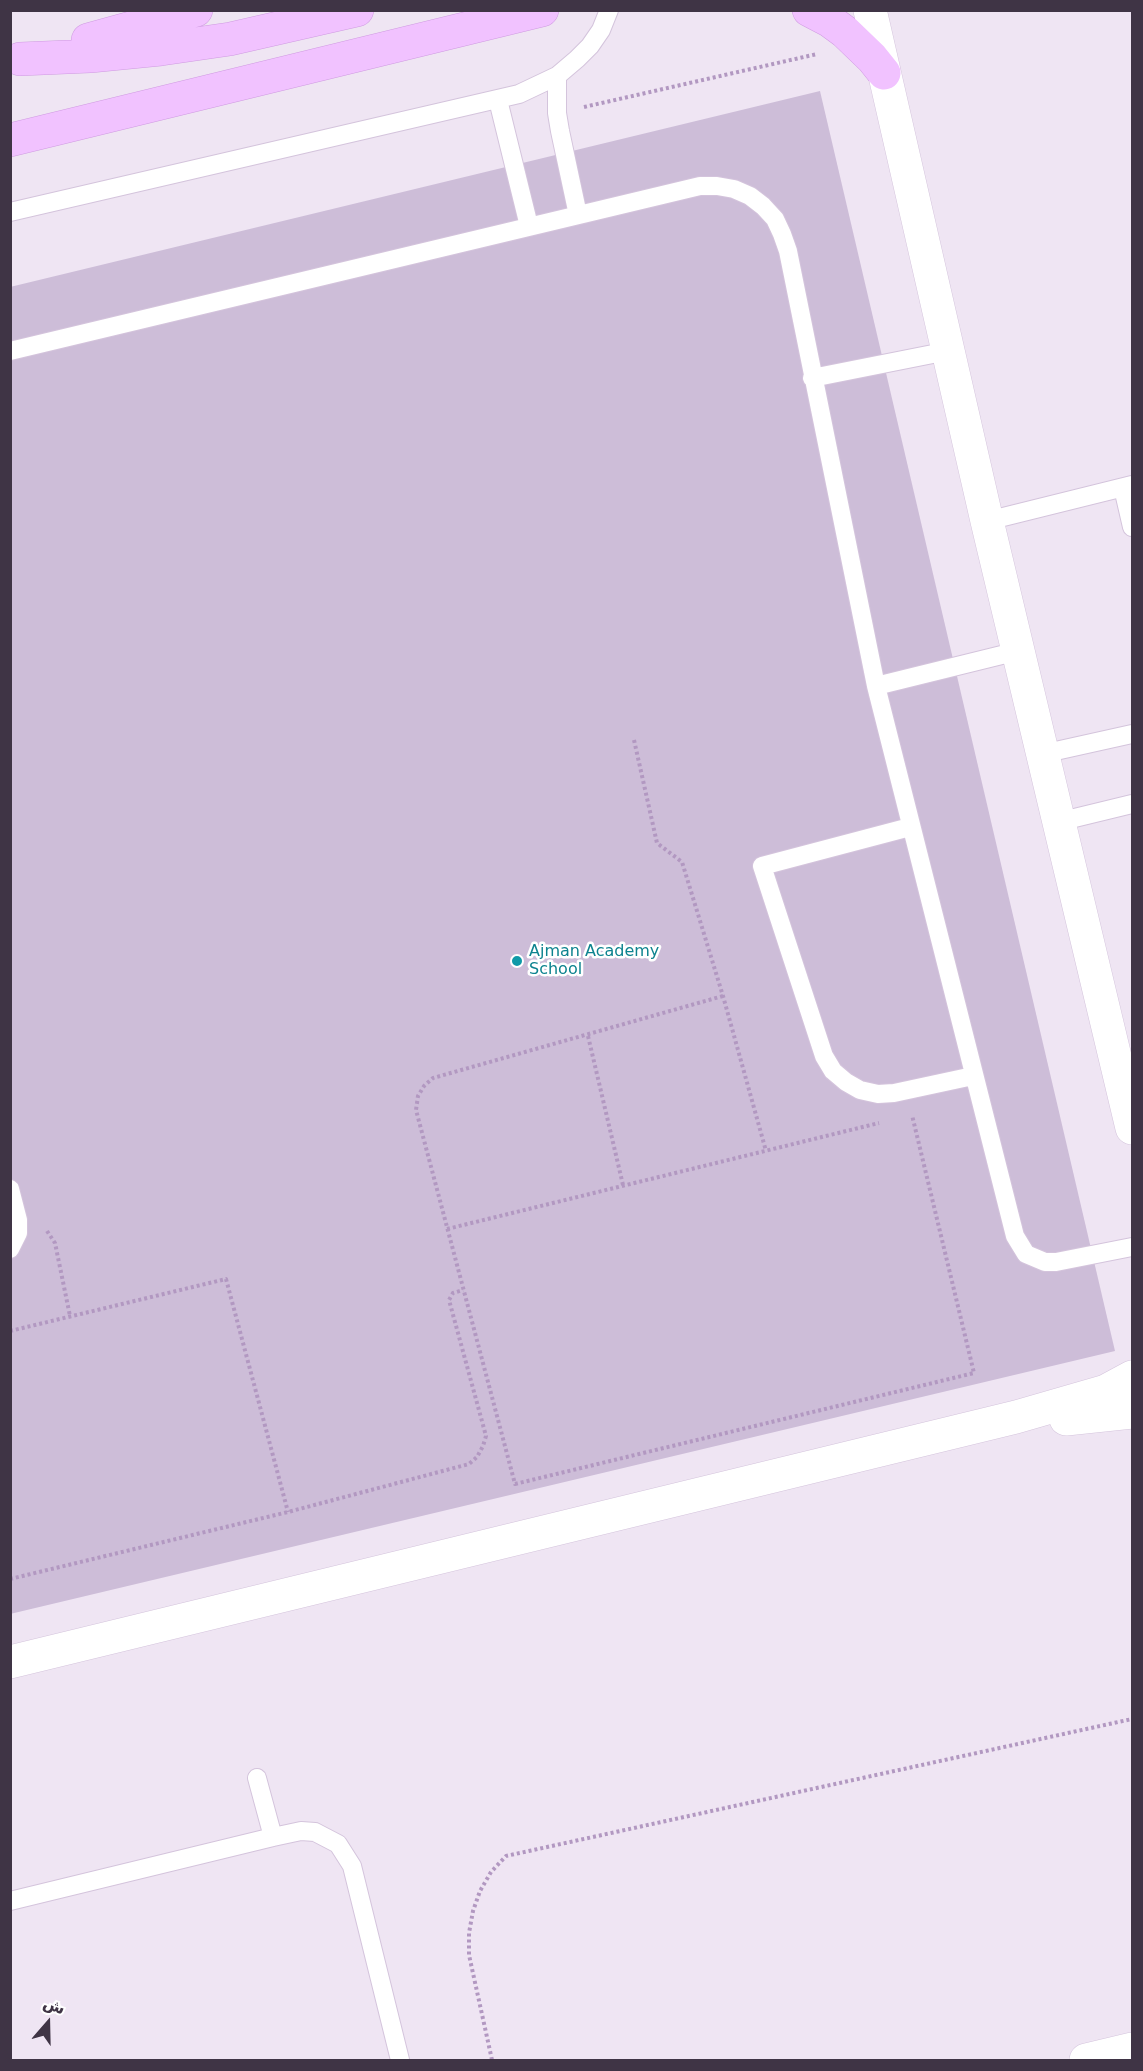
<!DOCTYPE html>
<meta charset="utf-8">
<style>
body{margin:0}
#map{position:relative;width:1143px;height:2071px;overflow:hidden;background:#efe5f3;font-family:"DejaVu Sans",Cairo,sans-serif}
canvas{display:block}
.frame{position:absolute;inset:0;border:12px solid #3f3445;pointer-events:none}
.north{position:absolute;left:18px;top:1993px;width:60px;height:60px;-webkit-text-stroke:4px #fff;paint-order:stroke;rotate:20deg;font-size:16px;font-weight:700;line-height:24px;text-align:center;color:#3f3445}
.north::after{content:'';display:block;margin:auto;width:21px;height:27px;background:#3f3445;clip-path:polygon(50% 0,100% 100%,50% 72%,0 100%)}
</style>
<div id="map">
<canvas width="1143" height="2071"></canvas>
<div class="frame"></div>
<div class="north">ش</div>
</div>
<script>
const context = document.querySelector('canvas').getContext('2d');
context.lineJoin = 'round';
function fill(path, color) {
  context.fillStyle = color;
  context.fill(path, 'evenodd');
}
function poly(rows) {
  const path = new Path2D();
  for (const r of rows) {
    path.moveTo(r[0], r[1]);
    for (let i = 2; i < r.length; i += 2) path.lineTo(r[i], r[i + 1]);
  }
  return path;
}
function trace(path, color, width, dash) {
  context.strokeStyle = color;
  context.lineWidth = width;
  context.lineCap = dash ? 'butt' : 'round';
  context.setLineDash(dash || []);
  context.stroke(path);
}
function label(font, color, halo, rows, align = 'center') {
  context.font = font + ' "DejaVu Sans",sans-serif';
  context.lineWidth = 5;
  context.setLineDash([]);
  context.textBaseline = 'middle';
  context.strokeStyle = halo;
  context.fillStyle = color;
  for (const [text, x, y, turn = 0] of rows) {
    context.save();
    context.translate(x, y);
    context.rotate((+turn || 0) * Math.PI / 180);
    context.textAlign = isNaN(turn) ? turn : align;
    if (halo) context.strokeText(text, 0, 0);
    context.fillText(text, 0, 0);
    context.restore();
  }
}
fill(poly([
 [820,91,1115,1351,10,1614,10,287]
]), '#cdbdd8');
const lane = poly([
 [557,76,557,113,560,131,578,215],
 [498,100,529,226],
 [10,212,519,94,557,76,577,59,590,46,601,30,609,10],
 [10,351,700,186,717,186,734,189,750,196,763,206,775,219,782,234,788,251,876,686,1015,1236,1026,1254,1045,1262,1056,1262,1132,1247],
 [812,378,948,351],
 [1123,488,1132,527],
 [987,521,1132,485],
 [876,686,1018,651],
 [1042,754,1132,734],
 [1058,822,1132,804],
 [910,827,762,866,824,1056,833,1071,846,1082,860,1090,878,1094,894,1093,973,1076],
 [10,1189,18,1220,18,1233,10,1249],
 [257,1778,273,1837],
 [10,1901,273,1837,301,1831,315,1832,338,1844,352,1866,400,2060]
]);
const street = poly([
 [870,10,987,521,1132,1128],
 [1066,1419,1132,1412],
 [10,1662,1016,1417,1106,1391,1132,1377],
 [1086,2060,1132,2049]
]);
const secondary = poly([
 [809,10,830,21,845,32,872,58,884,73],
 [88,40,196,10],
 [20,59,90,56,161,49,230,39,357,10],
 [10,140,542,10]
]);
trace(lane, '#d4c4dc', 20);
trace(street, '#d4c4dc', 34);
trace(secondary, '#cf9be1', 34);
trace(poly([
 [584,107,817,54],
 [634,740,657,843,682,862,723,996,766,1151],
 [723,996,433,1078,424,1086,418,1096,416,1110,515,1484,974,1373,912,1115],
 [588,1036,623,1185],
 [447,1229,879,1123],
 [47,1231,55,1243,70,1316],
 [10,1331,226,1279,288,1512],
 [10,1579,288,1512,469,1464,477,1457,483,1446,486,1436,449,1300,453,1293,463,1290],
 [492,2060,469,1955,469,1933,473,1911,480,1891,491,1872,506,1856,1132,1719]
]), '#b298c1', 4, [3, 3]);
trace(lane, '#fff', 18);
trace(street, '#fff', 33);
trace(secondary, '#f1c2ff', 33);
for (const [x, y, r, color] of [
 [517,961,6,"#0f9aa8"]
]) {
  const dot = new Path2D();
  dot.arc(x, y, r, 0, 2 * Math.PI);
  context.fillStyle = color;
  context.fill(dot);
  trace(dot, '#fff', 2);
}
label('16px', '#0d838f', '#fff', [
 ["Ajman Academy",529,952],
 ["School",529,970]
], 'left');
</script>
